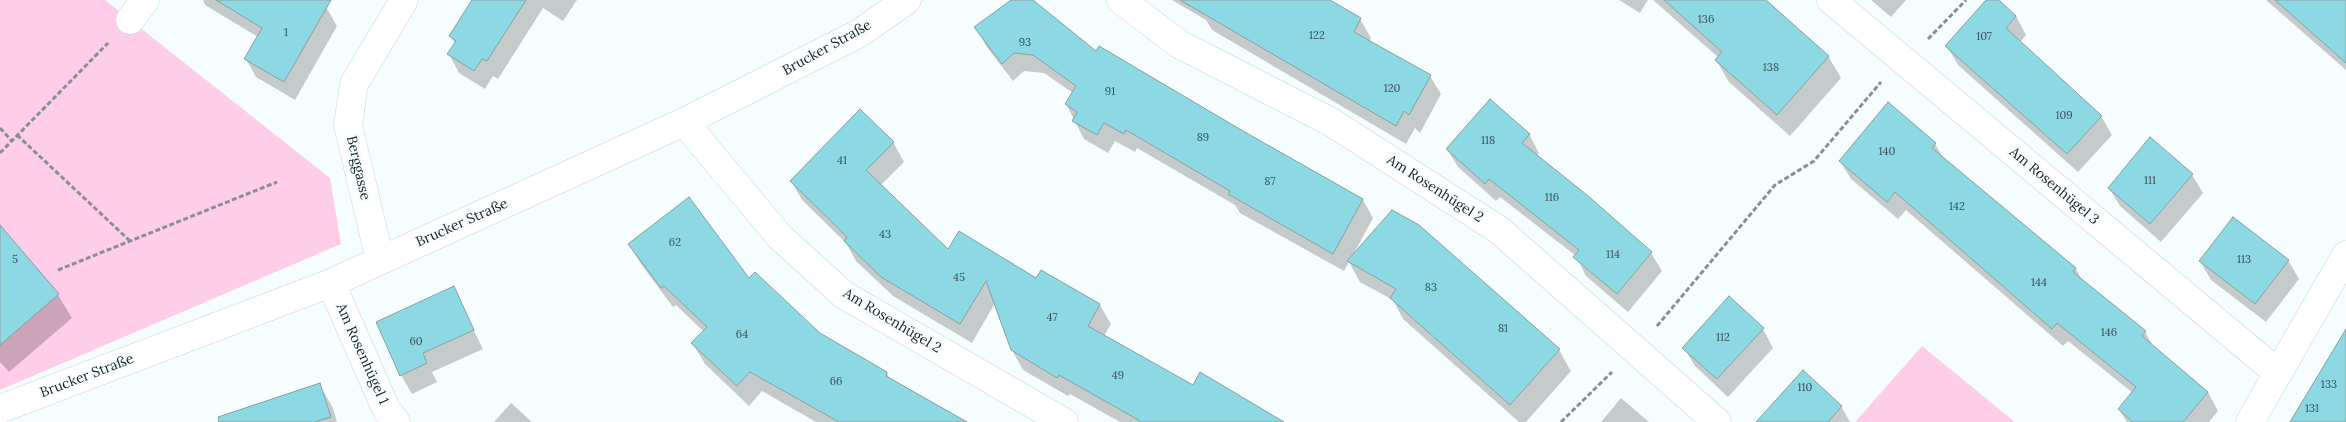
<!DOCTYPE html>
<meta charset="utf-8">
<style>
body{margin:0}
canvas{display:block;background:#f6fdfe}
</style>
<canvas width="2346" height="422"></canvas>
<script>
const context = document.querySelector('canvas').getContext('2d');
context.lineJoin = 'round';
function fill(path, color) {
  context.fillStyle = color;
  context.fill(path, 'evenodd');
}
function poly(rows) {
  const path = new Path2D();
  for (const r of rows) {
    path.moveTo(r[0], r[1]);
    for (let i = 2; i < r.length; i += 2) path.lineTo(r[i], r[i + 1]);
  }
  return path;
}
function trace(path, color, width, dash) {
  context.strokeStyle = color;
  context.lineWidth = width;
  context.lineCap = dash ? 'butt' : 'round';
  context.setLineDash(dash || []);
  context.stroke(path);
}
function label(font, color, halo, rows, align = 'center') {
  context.font = font + ' Lora,serif';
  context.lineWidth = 5;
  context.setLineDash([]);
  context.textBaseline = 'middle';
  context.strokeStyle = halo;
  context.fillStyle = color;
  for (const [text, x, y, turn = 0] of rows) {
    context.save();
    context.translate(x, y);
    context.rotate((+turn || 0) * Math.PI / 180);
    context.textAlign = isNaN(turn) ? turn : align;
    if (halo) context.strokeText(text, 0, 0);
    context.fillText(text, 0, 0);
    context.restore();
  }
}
fill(poly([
 [0,0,105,0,330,178,341,244,0,390],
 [1922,346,2015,422,1855,422]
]), '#fecee8');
fill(poly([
 [203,0,314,0,326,7,337,26,295,100,256,77,246,59,258,37,205,5],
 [474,0,577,0,563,21,543,8,498,79,493,76,485,89,459,73,449,54,455,44,451,36],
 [1013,0,1031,0,1096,53,1363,200,1373,218,1354,253,1559,350,1571,371,1526,422,1519,422,1403,319,1393,300,1360,282,1349,262,1344,271,1240,213,1235,205,1137,148,1135,152,1115,141,1108,153,1084,139,1066,104,1073,93,1044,73,1024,71,1013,81,986,46,976,27],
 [1172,0,1328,0,1360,19,1371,38,1369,42,1430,76,1441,94,1420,133,1415,128,1406,144,1212,30,1206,20],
 [1619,0,1648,0,1640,13],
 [1653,0,1758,0,1828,56,1841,78,1790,136,1729,82,1716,60,1719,58],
 [1871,0,1906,0,1891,17],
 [1987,0,1997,0,2016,16,2026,35,2020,42,2101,116,2112,135,2078,172,1958,65,1947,46],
 [2266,0,2346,0,2346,70],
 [1888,104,1935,144,1944,159,2076,269,2082,281,2145,332,2154,348,2208,392,2218,411,2209,422,2127,422,2119,409,2133,393,2068,341,2063,346,1906,210,1898,219,1851,179,1840,161],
 [1529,134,1539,153,1537,156,1651,253,1662,271,1628,312,1586,276,1576,256,1500,197,1496,201,1458,167,1447,149],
 [893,142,904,162,880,186,948,251,1037,279,1041,272,1100,305,1111,324,1104,336,1193,386,1281,422,1120,422,1070,394,1068,396,1023,370,1012,350,995,303,972,343,893,296,856,261,846,243,802,200,791,181],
 [2192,175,2203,193,2161,242,2120,206,2109,188],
 [0,227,58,295,72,318,9,372,0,362],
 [629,244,749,280,819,334,887,373,890,380,965,422,816,422,762,391,749,406,705,364,693,344,704,332,676,305,673,307,641,264],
 [2288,260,2299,279,2266,322,2211,280,2200,261],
 [453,288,483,349,432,372,437,382,412,394,401,375],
 [1763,329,1773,348,1728,397,1695,366,1684,348],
 [319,384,333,408,337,422,269,422],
 [1621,398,1649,422,1601,422],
 [511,403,532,422,494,422],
 [1841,406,1850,422,1770,422]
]), '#0003');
const building = poly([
 [216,0,331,0,284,82,244,59,262,28,216,0],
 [472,0,526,0,487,61,482,59,474,71,447,54,456,41,449,36,472,0],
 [1011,0,1033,0,1096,51,1099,46,1243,131,1363,199,1333,254,1228,194,1230,191,1126,130,1124,134,1104,123,1097,135,1072,121,1077,112,1065,104,1076,86,1033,55,1014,53,1002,64,974,27,1011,0],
 [1180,0,1330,0,1361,18,1354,32,1431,75,1409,115,1404,111,1396,126,1180,0],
 [1664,0,1766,0,1829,56,1777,115,1715,60,1722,52,1664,0],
 [1986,0,1999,0,2016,16,2006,28,2102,116,2067,154,1945,46,1986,0],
 [2275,0,2346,0,2346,63,2275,0],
 [1490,99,1530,134,1522,143,1587,195,1652,252,1617,294,1573,257,1579,250,1489,179,1485,184,1446,149,1490,99],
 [1888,102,1936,143,1932,148,2076,268,2073,272,2146,331,2142,336,2208,392,2183,422,2133,422,2118,409,2136,387,2057,323,2052,329,1895,192,1887,202,1839,161,1888,102],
 [860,109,894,142,866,170,948,249,959,231,1036,278,1041,270,1100,304,1088,326,1193,385,1200,372,1284,422,1142,422,1059,375,1057,378,1011,350,986,281,960,324,881,277,844,241,847,237,790,181,860,109],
 [2150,137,2193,174,2150,224,2108,188,2150,137],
 [689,197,749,278,755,272,820,333,887,372,886,376,967,422,839,422,750,372,737,386,691,343,707,327,664,286,661,288,628,244,689,197],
 [1392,210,1419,225,1560,349,1510,405,1390,298,1396,289,1347,261,1392,210],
 [2233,217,2289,260,2255,304,2199,261,2233,217],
 [0,225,59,294,0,345,0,225],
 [454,286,474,330,423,353,427,363,400,376,376,322,454,286],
 [1729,296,1764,328,1717,379,1682,348,1729,296],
 [2346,329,2346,422,2290,422,2305,397,2346,329],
 [1803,370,1842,406,1828,422,1756,422,1803,370],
 [320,383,331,417,314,422,219,422,218,417,320,383]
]);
fill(building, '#8dd9e3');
trace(building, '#8c9d9f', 1);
const street = poly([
 [1121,0,1179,44,1331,122,1499,230,1717,422],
 [1831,0,2278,373,2346,255],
 [130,20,145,0],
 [684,122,780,237,844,295,1064,422],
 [380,260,348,125,354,84,404,0],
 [331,283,386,409,396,422],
 [0,409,331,283,684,122,858,34,907,0],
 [2250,422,2278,373]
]);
trace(street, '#c3d5d7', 29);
trace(poly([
 [1928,39,1966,0],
 [0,128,12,141],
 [17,135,130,241],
 [0,153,108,43],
 [58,270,277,182],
 [1657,326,1775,185,1814,161,1881,82],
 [1561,422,1612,372]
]), '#899091', 3, [5, 2.5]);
trace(street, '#fff', 28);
label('11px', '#385053', null, [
 ["136",1706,20],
 ["1",286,33],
 ["122",1317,36],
 ["107",1984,37],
 ["93",1025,43],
 ["138",1771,68],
 ["120",1392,89],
 ["91",1110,92],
 ["109",2064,116],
 ["89",1203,138],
 ["118",1488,141],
 ["140",1887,152],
 ["41",842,161],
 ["111",2150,181],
 ["87",1270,182],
 ["116",1552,198],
 ["142",1957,207],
 ["43",885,235],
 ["62",675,243],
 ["114",1613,255],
 ["5",15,260],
 ["113",2244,260],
 ["45",959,278],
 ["144",2039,283],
 ["83",1431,288],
 ["47",1052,318],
 ["81",1503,329],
 ["146",2109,333],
 ["64",742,335],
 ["112",1723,338],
 ["60",416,342],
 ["49",1118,376],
 ["66",836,382],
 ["133",2329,385],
 ["110",1805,388],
 ["131",2312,409]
]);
label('14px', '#1b2223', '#f6fdfe', [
 ["Brucker Straße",827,48,-29],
 ["Berggasse",358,168,77],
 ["Am Rosenhügel 3",2054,186,40],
 ["Am Rosenhügel 2",1435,189,33],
 ["Brucker Straße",462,223,-24],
 ["Am Rosenhügel 2",892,321,31],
 ["Am Rosenhügel 1",362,354,66],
 ["Brucker Straße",87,376,-21]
]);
</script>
